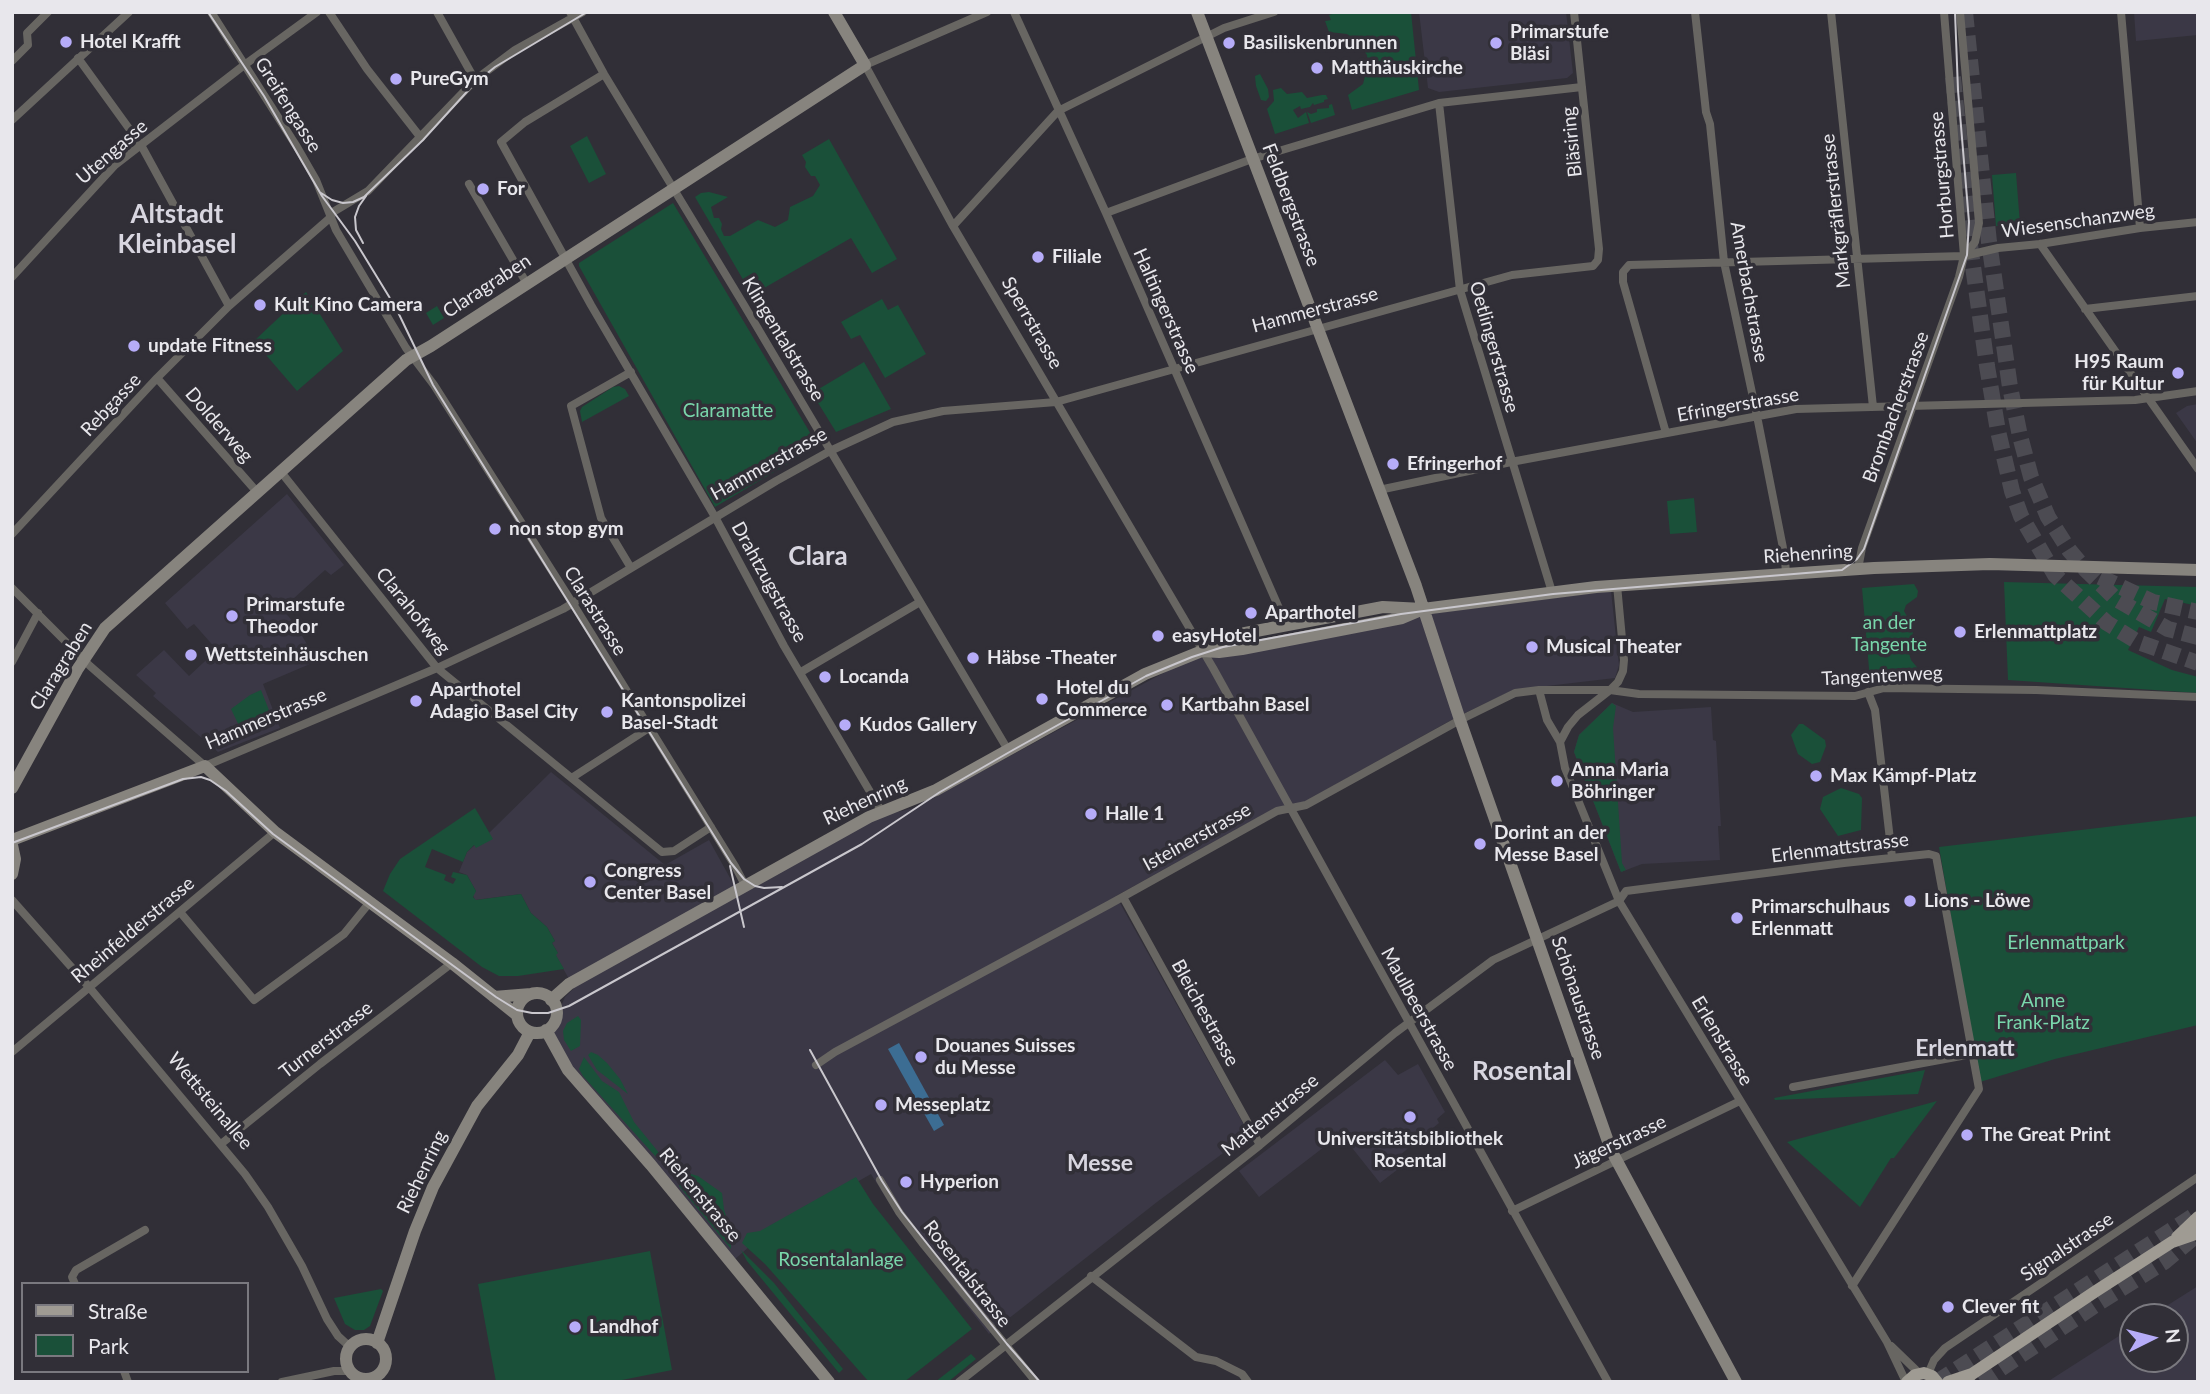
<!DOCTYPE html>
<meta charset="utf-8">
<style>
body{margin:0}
#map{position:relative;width:2210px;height:1394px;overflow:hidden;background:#312f37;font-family:Lato,sans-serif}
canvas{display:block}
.frame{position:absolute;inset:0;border:14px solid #e8e7ec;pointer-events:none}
.legend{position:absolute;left:21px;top:1282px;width:228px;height:91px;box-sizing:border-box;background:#312f37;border:2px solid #7a797f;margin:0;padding:9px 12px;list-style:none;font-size:21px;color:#e8e7ec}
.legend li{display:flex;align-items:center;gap:14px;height:35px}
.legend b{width:35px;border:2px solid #7a797f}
.north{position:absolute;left:2119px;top:1303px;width:70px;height:70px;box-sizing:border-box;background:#312f37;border:2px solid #7a797f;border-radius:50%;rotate:84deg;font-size:19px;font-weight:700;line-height:28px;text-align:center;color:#e8e7ec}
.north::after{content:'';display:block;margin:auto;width:24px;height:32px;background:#b6acf8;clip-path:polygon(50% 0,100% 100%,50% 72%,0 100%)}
</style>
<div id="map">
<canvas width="2210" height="1394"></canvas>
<div class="frame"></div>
<ul class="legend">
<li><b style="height:9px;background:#9f9b93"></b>Straße</li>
<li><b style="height:19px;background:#1a5039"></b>Park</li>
</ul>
<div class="north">N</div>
</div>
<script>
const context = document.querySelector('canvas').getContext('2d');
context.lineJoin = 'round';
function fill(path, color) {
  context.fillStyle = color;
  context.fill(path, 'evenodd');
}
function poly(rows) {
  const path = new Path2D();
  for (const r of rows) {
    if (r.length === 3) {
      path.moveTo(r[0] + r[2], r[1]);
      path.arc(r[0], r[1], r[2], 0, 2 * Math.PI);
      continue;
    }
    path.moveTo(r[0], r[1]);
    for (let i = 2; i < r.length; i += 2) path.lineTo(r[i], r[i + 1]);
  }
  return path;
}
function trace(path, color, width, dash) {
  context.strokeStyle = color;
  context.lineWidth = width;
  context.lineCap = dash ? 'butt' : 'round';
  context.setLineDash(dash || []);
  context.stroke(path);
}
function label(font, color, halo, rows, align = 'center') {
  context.font = font + ' Lato,sans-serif';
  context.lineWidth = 7;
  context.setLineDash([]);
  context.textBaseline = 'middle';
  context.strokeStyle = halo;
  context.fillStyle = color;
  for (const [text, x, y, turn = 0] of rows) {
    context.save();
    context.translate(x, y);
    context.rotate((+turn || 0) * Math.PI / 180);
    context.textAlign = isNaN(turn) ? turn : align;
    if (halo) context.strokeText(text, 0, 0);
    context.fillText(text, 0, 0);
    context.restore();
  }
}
fill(poly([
 [1419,12,1566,12,1573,73,1567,78,1439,92,1428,88],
 [2134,12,2198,12,2198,35,2136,41],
 [2198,404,2198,444,2176,413,2187,406],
 [287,494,344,565,331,575,325,570,282,609,295,624,317,661,263,684,280,728,218,752,153,696,156,693,136,675,164,650,189,676,217,650,194,624,187,629,165,603],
 [1611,591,1619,665,1615,678,1513,690,1455,718,1304,802,1275,808,1116,896,1249,1134,1157,1202,989,1334,899,1219,871,1174,759,1238,734,1260,572,1071,551,1030,565,997,574,988,555,954,558,953,552,943,555,941,547,927,531,913,521,894,475,900,473,895,476,891,467,875,459,872,467,852,475,845,492,839,489,833,551,772,665,865,709,840,739,894,876,817,914,808,1180,664,1201,657,1414,616],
 [1612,703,1633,712,1711,707,1713,740,1716,741,1721,826,1718,826,1720,860,1642,864,1621,872,1574,752,1579,735],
 [1385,1060,1398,1075,1418,1064,1445,1112,1437,1119,1439,1123,1400,1155,1406,1163,1380,1183,1341,1134,1259,1197,1239,1171],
 [2198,1286,2198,1382,2047,1382,2133,1327,2133,1359,2175,1359,2175,1317,2149,1317]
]), '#3b3846');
fill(poly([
 [1338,12,1411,12,1419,90,1352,110,1348,95,1363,84,1368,65,1367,55,1356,40,1347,34,1329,32,1325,21,1331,20,1329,15],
 [1260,74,1268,89,1269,97,1266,101,1261,100,1256,86,1255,76],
 [1281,88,1287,94,1302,92,1307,98,1322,95,1326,95,1328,99,1324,100,1324,102,1314,105,1313,103,1310,107,1301,109,1300,106,1293,110,1298,118,1306,112,1309,123,1275,134,1267,109,1274,101,1273,90],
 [1332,104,1335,115,1311,123,1307,112,1311,114,1317,112,1317,109,1329,108,1329,105],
 [587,136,606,174,589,183,570,146],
 [829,139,897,259,872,273,851,238,752,295,695,197,701,193,709,192,728,197,711,207,714,218,719,218,722,224,721,229,724,236,730,236,758,220,775,227,788,220,790,207,813,196,820,185,815,176,811,176,805,167,806,162,802,155],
 [2016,173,2020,224,1996,226,1992,175],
 [673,203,818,446,715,507,579,266,579,263],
 [306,292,343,351,297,391,254,341],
 [882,299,888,310,898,305,926,354,885,378,860,335,851,339,841,322],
 [437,306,444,318,433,325,426,313],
 [864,362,891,409,836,432,812,393],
 [619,386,625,389,629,396,582,422,580,411,582,407,613,387],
 [1694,498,1697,532,1670,534,1667,501],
 [2004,582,2198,587,2198,606,2165,599,2151,632,2139,627,2128,650,2172,670,2198,677,2198,693,2008,680],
 [1914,584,1918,591,1917,597,1906,605,1904,611,1914,629,1908,650,1911,660,1920,671,1918,678,1870,680,1862,588],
 [261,690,274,723,244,736,231,709,250,695],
 [1612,703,1616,706,1613,728,1622,863,1626,870,1621,872,1574,752,1579,735],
 [1799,724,1803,724,1825,740,1826,746,1820,762,1812,764,1798,754,1791,735],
 [1841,788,1859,794,1862,798,1861,830,1838,836,1820,809,1823,797],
 [475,808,493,839,476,848,474,845,467,852,463,862,432,849,425,867,446,875,444,880,453,884,456,879,451,877,453,872,467,875,476,891,473,897,476,900,521,894,531,913,547,927,555,941,552,943,558,953,556,955,564,969,518,976,499,976,482,967,383,891,390,874,400,859],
 [2198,816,2198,1025,2055,1059,1980,1082,1939,847],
 [578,1016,581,1020,580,1046,571,1051,564,1040,563,1031,567,1023],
 [591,1052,598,1055,607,1063,620,1079,628,1094,597,1070,588,1055],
 [584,1057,602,1081,619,1092,634,1122,660,1154,657,1158,583,1076,579,1069],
 [1925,1070,1918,1094,1775,1100,1774,1098],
 [1937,1101,1894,1158,1891,1158,1860,1207,1787,1142],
 [691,1174,698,1176,722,1193,724,1209,730,1230,687,1175],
 [683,1177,731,1239,731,1249,679,1186],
 [856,1177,873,1204,972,1329,904,1382,869,1382,765,1264,742,1243,747,1233,760,1231],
 [741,1250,774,1283,843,1369,839,1373,747,1261],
 [650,1251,672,1370,612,1382,496,1382,478,1284],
 [381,1289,383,1291,370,1326,364,1330,355,1330,345,1324,334,1298],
 [971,1354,976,1359,948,1382,935,1382]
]), '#1a5039');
fill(poly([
 [899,1043,944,1125,934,1131,888,1049]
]), '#3c6d93');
trace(poly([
 [1965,12,1989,242,2010,387,2020,436,2031,477,2048,517,2069,550,2086,570,2116,599,2168,629,2198,637],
 [1953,77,1970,245,1987,366,1998,431,2012,491,2021,516,2055,575,2107,623,2138,642,2198,663],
 [2100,577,2153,602,2198,612],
 [1937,1382,2198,1213],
 [1981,1382,2100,1302,2164,1262,2198,1234]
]), '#4c4b52', 16, [16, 8]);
trace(poly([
 [211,12,297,147,316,180,336,230,406,348,434,385,573,604,735,866,746,887],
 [329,12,367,69,421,138],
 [437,12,475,80],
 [570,12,604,74,744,305,1008,750],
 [987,12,865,65,953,226,1213,668,1608,1382],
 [1014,12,1106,213,1286,624],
 [1695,12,1706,112,1710,124,1724,262,1757,416,1785,558,1786,575],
 [1831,12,1873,407],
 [1960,12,1979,223,1975,242,1964,256],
 [2121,12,2140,228],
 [78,58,141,145,229,306],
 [12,61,28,45,27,33,48,12],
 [604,74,525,122,501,142,591,305,715,517,784,646,882,812],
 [1439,103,1460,290,1552,592],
 [12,120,129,12],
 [469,184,527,284],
 [1106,213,1252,159,1439,103,1582,87],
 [953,226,1058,111,1224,28,1274,12],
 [2040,244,2198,469],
 [12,277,115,165,243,66,317,12],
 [2085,309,2198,296],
 [631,372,571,406,601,518,631,568],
 [157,378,257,492],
 [1666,433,1623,282,1623,272,1629,265,1964,256,1998,248,2040,244,2140,228,2198,222],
 [281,472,437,668,662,852,674,851,711,827],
 [1379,490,1511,462,1796,409,2135,400,2198,391],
 [12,534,157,378,229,306,331,217,333,212,368,191,475,80,515,50,583,12],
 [1858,569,1862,548,1959,277,1964,256,1944,12],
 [1617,585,1624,660,1623,671,1618,682,1610,690,1578,715,1568,727,1560,742,1565,768,1619,901,1887,1342,1906,1382],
 [12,588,90,666,205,766,437,668,563,609,776,481,830,451,893,422,943,411,1056,402,1512,275,1593,266,1598,260,1599,249,1574,12],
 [12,662,38,613],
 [801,672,920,602],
 [1539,690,1547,720,1560,742],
 [1868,692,1875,710,1892,857],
 [573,777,649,728],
 [1123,897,1260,1145],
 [12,900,89,987,245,1174,268,1207,302,1266,327,1319,338,1336,350,1347],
 [180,912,254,1000,344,934,370,902],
 [12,1052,275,832],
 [816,1065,835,1052,1110,904,1277,811,1306,805,1460,720,1515,693,1539,690,1610,690,1639,694,1855,696,1884,688,2036,690,2198,697],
 [1793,1087,1972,1054],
 [221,1144,320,1064,452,963],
 [880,1180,899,1212,924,1245,1036,1382],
 [1512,1211,1740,1101],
 [1091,1276,1196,1357,1216,1361,1242,1374,1248,1382],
 [75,1284,72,1277,76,1270,145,1230],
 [1891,1346,1919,1373],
 [124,1371,128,1382],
 [1928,1374,1934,1360,1945,1348,2198,1177],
 [282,1382,334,1371,349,1371],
 [959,1382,1260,1145,1395,1033,1493,960,1619,901,1626,891,1844,863,1929,854,1936,856,1979,1089,1852,1286]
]), '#686662', 8);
trace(poly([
 [1197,12,1416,586,1460,720,1611,1150,1736,1382],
 [1202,651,1219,652,1242,649,1402,618,1421,610],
 [12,788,77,670,105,628,406,360,431,346,865,65,834,12],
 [12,840,205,766,275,832,452,963,517,1015],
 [12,845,15,859,12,874],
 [537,1013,20],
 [494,997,531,994],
 [551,1000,569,984,869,817,936,790,1145,674,1202,651,1216,640,1240,634,1383,607,1423,609,1596,587,1874,568,1990,564,2198,570],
 [546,1030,568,1070,651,1165,829,1382],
 [366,1359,20],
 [377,1343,415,1231,433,1187,477,1106,518,1055,530,1032]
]), '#87847e', 12);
trace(poly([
 [2177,1237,2198,1217],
 [1907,1382,1915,1375,1924,1373,1932,1376,1937,1382],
 [1948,1382,1972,1374],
 [1964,1382,1972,1374,2096,1291,2172,1242,2198,1233]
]), '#9f9b93', 12);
trace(poly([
 [208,12,264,96,322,196,355,241,396,308,433,385,731,863,744,879,755,886,764,888,782,887],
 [321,193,332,200,343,203,353,202,364,197,423,140,474,84,495,67,587,12],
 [363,243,356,230,355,217,359,206,366,196],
 [12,843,183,779,201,777,210,780,226,791,273,834,496,997,517,1010,532,1013,548,1013,569,1006,862,844,940,792,1013,750,1146,676,1192,657,1223,647,1401,614,1553,594,1842,570,1857,559,1864,549,1967,255,1969,222,1958,90,1955,12],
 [730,866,744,927],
 [810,1050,882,1181,902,1212,1007,1344,1040,1382]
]), '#c9c7cd', 2);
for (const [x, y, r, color] of [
 [66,42,7,"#b6acf8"],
 [1229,43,7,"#b6acf8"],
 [1496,43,7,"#b6acf8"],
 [1317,68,7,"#b6acf8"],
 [396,79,7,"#b6acf8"],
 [483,189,7,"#b6acf8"],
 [1038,257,7,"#b6acf8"],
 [260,305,7,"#b6acf8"],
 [134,346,7,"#b6acf8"],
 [2178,373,7,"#b6acf8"],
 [1393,464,7,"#b6acf8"],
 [495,529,7,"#b6acf8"],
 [1251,613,7,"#b6acf8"],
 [232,616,7,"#b6acf8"],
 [1960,632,7,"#b6acf8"],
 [1158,636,7,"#b6acf8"],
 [1532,647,7,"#b6acf8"],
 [191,655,7,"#b6acf8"],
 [973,658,7,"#b6acf8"],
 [825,677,7,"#b6acf8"],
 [1042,699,7,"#b6acf8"],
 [416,701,7,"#b6acf8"],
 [1167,705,7,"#b6acf8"],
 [607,712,7,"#b6acf8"],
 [845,725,7,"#b6acf8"],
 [1816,776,7,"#b6acf8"],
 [1557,781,7,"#b6acf8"],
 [1091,814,7,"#b6acf8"],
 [1480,844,7,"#b6acf8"],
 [590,882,7,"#b6acf8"],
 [1910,901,7,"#b6acf8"],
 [1737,918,7,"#b6acf8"],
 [921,1057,7,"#b6acf8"],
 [881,1105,7,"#b6acf8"],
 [1410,1117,7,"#b6acf8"],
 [1967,1135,7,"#b6acf8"],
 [906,1182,7,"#b6acf8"],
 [1948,1307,7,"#b6acf8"],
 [575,1327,7,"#b6acf8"]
]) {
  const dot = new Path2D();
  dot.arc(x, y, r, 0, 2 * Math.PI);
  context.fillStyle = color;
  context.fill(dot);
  trace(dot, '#312f37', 2.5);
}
label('bold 19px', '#e8e7ec', '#312f37', [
 ["Primarstufe",1510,32],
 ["Bläsi",1510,54],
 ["Hotel Krafft",80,42],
 ["Basiliskenbrunnen",1243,43],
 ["Matthäuskirche",1331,68],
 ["PureGym",410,79],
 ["For",497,189],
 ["Filiale",1052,257],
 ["Kult Kino Camera",274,305],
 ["update Fitness",148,346],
 ["H95 Raum",2164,362,"right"],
 ["für Kultur",2164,384,"right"],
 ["Efringerhof",1407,464],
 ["non stop gym",509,529],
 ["Primarstufe",246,605],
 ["Theodor",246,627],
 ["Aparthotel",1265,613],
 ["Erlenmattplatz",1974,632],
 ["easyHotel",1172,636],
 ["Musical Theater",1546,647],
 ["Wettsteinhäuschen",205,655],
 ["Häbse -Theater",987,658],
 ["Locanda",839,677],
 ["Hotel du",1056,688],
 ["Commerce",1056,710],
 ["Aparthotel",430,690],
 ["Adagio Basel City",430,712],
 ["Kantonspolizei",621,701],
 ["Basel-Stadt",621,723],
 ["Kartbahn Basel",1181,705],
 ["Kudos Gallery",859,725],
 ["Anna Maria",1571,770],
 ["Böhringer",1571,792],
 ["Max Kämpf-Platz",1830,776],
 ["Halle 1",1105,814],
 ["Dorint an der",1494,833],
 ["Messe Basel",1494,855],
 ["Congress",604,871],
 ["Center Basel",604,893],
 ["Lions - Löwe",1924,901],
 ["Primarschulhaus",1751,907],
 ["Erlenmatt",1751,929],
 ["Douanes Suisses",935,1046],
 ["du Messe",935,1068],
 ["Messeplatz",895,1105],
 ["The Great Print",1981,1135],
 ["Universitätsbibliothek",1410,1139,"center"],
 ["Rosental",1410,1161,"center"],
 ["Hyperion",920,1182],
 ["Clever fit",1962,1307],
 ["Landhof",589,1327]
], 'left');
label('19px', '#e8e7ec', '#312f37', [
 ["Greifengasse",288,105,58],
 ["Bläsiring",1572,142,-96],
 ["Utengasse",112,152,-41],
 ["Horburgstrasse",1942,175,-95],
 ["Feldbergstrasse",1291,205,69],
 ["Markgräflerstrasse",1836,211,-96],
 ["Wiesenschanzweg",2078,221,-8],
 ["Claragraben",487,286,-33],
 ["Amerbachstrasse",1749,292,80],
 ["Hammerstrasse",1315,310,-15],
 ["Haltingerstrasse",1166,311,66],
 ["Sperrstrasse",1032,323,60],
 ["Klingentalstrasse",783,339,59],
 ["Oetlingerstrasse",1494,347,74],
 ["Rebgasse",111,405,-47],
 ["Efringerstrasse",1738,405,-10],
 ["Brombacherstrasse",1896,407,-70],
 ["Dolderweg",219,425,49],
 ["Hammerstrasse",769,464,-29],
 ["Riehenring",1808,554,-4],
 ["Drahtzugstrasse",769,582,61],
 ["Clarahofweg",413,611,51],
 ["Clarastrasse",595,611,58],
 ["Claragraben",61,666,-58],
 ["Tangentenweg",1882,676,-3],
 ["Hammerstrasse",266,719,-23],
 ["Riehenring",865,801,-25],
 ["Isteinerstrasse",1197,837,-29],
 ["Erlenmattstrasse",1840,848,-7],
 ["Rheinfelderstrasse",133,930,-40],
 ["Schönaustrasse",1578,998,71],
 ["Maulbeerstrasse",1419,1009,61],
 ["Bleichestrasse",1205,1013,61],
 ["Turnerstrasse",326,1040,-38],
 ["Erlenstrasse",1722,1041,59],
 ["Wettsteinallee",210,1101,50],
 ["Mattenstrasse",1270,1115,-39],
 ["Jägerstrasse",1619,1142,-25],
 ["Riehenring",422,1172,-64],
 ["Riehenstrasse",700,1195,50],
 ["Signalstrasse",2067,1247,-34],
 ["Rosentalstrasse",967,1274,52]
]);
label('19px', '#79d7ab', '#312f37', [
 ["Claramatte",728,411],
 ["an der",1889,623],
 ["Tangente",1889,645],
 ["Erlenmattpark",2066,943],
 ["Anne",2043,1001],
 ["Frank-Platz",2043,1023],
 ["Rosentalanlage",841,1260]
]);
label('bold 23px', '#d8d6e0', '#312f37', [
 ["Erlenmatt",1965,1049],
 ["Messe",1100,1164]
]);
label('bold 26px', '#d8d6e0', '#312f37', [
 ["Altstadt",177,215],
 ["Kleinbasel",177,245],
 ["Clara",818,557],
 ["Rosental",1522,1072]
]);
</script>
